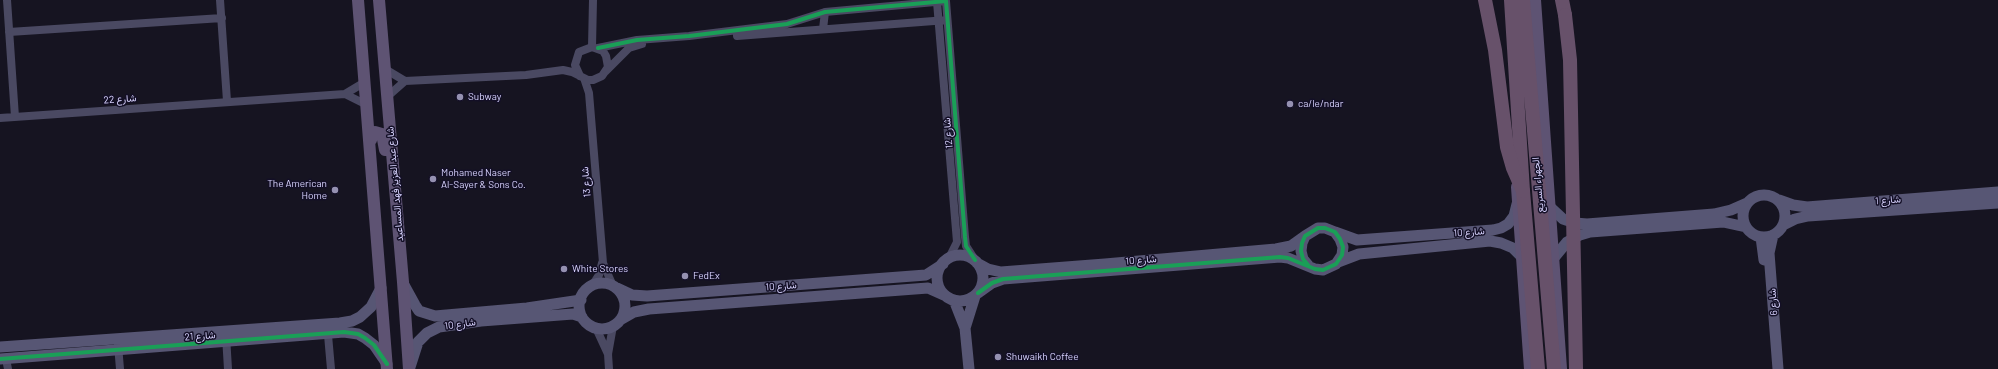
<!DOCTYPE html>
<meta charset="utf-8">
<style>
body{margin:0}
canvas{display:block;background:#161421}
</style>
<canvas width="1998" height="369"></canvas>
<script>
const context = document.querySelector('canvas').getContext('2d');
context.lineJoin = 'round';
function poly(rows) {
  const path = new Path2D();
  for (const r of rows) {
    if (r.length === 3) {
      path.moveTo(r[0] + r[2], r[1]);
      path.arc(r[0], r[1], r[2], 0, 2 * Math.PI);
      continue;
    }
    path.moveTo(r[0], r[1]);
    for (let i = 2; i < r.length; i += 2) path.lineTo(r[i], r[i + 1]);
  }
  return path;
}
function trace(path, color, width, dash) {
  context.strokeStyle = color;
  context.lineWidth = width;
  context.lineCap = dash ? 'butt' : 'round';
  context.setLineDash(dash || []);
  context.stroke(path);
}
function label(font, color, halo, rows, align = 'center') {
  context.font = font + ' Barlow,Vazirmatn,sans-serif';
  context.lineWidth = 3;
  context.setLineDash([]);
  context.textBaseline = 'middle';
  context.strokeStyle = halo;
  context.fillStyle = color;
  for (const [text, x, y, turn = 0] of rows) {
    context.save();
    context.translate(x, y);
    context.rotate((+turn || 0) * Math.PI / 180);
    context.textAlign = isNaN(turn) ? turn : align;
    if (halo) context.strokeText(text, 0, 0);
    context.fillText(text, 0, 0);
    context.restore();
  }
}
trace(poly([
 [7,0,15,117],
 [220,0,227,101],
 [937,2,957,242,949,258],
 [823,29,825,12],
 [9,32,222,18],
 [737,36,947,20],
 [592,47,593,0],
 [598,48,637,40,689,36,787,24,825,12,946,1,965,237,966,246,975,260],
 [385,69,405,81,526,75,563,70,572,72,588,80,593,80,602,76,608,67,606,56,603,51,592,47,579,52,575,65,580,76],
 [605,72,629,48,642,44],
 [584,78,589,93,603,263,613,286],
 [345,94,365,82],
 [388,96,405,81],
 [0,118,345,94,367,105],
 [592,286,599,275,602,263],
 [596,328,608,354],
 [328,335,331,369],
 [226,336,228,369],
 [118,345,120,369],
 [6,359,8,369],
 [609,369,608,354,613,326]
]), '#4a4962', 8);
trace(poly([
 [1764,216,21],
 [1779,200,1793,205,1807,207,1998,192],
 [1550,207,1563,219,1575,223,1587,224,1714,214,1731,210,1747,203],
 [1783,225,1795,219,1808,216,1998,203],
 [1335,232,1357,240,1493,230,1501,228,1508,224,1514,216,1517,204],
 [1773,235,1769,253,1778,369],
 [1761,237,1764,260],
 [960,278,23],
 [1553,259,1567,242,1580,235,1590,232,1723,222,1746,227],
 [1338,262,1359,254,1490,241,1501,243,1513,248,1521,256],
 [977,263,988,269,1001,272,1105,264,1276,249,1291,246,1305,236],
 [602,306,23],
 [404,285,415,305,419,311,435,316,527,308,581,300],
 [617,288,632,295,647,296,926,275,943,264],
 [978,293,992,283,1003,279,1280,257,1288,258,1315,269,1323,270,1336,264,1342,255,1343,247,1340,239,1335,232,1325,228,1318,228,1305,236,1302,243,1301,251,1303,259,1308,265],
 [954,300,965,328,969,369],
 [620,320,634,312,649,309,848,294,928,288,946,296],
 [965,328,975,296],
 [0,347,340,323,352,321,360,317,371,307,381,288],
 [0,359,344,332,358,334,365,338,374,345,387,364],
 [410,367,418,342,427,333,439,327,481,321,573,314,582,317]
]), '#575674', 11);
trace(poly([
 [358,0,387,369],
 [379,0,403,282,409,369],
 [1535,0,1561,369],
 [371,140,372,135,375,132,382,134,385,150],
 [1517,187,1530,369]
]), '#5e5373', 12);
trace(poly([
 [1511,0,1523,191,1538,369],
 [1523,0,1554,369],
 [1562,0,1565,15]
]), '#67516a', 14);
trace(poly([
 [1485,0,1495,50,1507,147,1513,168,1523,191],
 [1565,15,1570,60,1576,369]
]), '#67516a', 14);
trace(poly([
 [598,48,637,40,689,36,787,24,825,12,946,1,965,237,966,246,975,260],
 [978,293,992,283,1003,279,1280,257,1288,258,1315,269,1323,270,1336,264,1342,255,1343,247,1340,239,1335,232,1325,228,1318,228,1305,236,1302,243,1301,251,1303,259,1308,265],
 [0,359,344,332,358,334,365,338,374,345,387,364]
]), '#1a9f57', 4);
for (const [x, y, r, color] of [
 [460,97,4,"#9591b1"],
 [1290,104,4,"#9591b1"],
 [433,179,4,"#9591b1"],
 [335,190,4,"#9591b1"],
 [564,269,4,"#9591b1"],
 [685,276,4,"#9591b1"],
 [998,357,4,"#9591b1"]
]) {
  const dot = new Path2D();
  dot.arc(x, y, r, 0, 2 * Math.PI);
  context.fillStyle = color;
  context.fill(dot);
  trace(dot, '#130f26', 1.5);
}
label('10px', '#d9d4ff', '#130f26', [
 ["Subway",468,97],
 ["ca/le/ndar",1298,104],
 ["Mohamed Naser",441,173],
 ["Al-Sayer & Sons Co.",441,185],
 ["The American",327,184,"right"],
 ["Home",327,196,"right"],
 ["White Stores",572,269],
 ["FedEx",693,276],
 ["Shuwaikh Coffee",1006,357]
], 'left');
label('10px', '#d9d4ff', '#130f26', [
 ["شارع 22",120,99,-4],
 ["شارع 12",948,133,-95],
 ["شارع 13",586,182,-95],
 ["شارع عبد العزيز فهد المساعيد",395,184,-95],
 ["الجهراء السريع",1538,185,-95],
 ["شارع 1",1888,200,-5],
 ["شارع 10",1469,232,-4],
 ["شارع 10",1141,260,-5],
 ["شارع 10",781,286,-4],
 ["شارع 6",1773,302,-94],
 ["شارع 10",460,324,-8],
 ["شارع 21",200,336,-4]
]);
</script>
